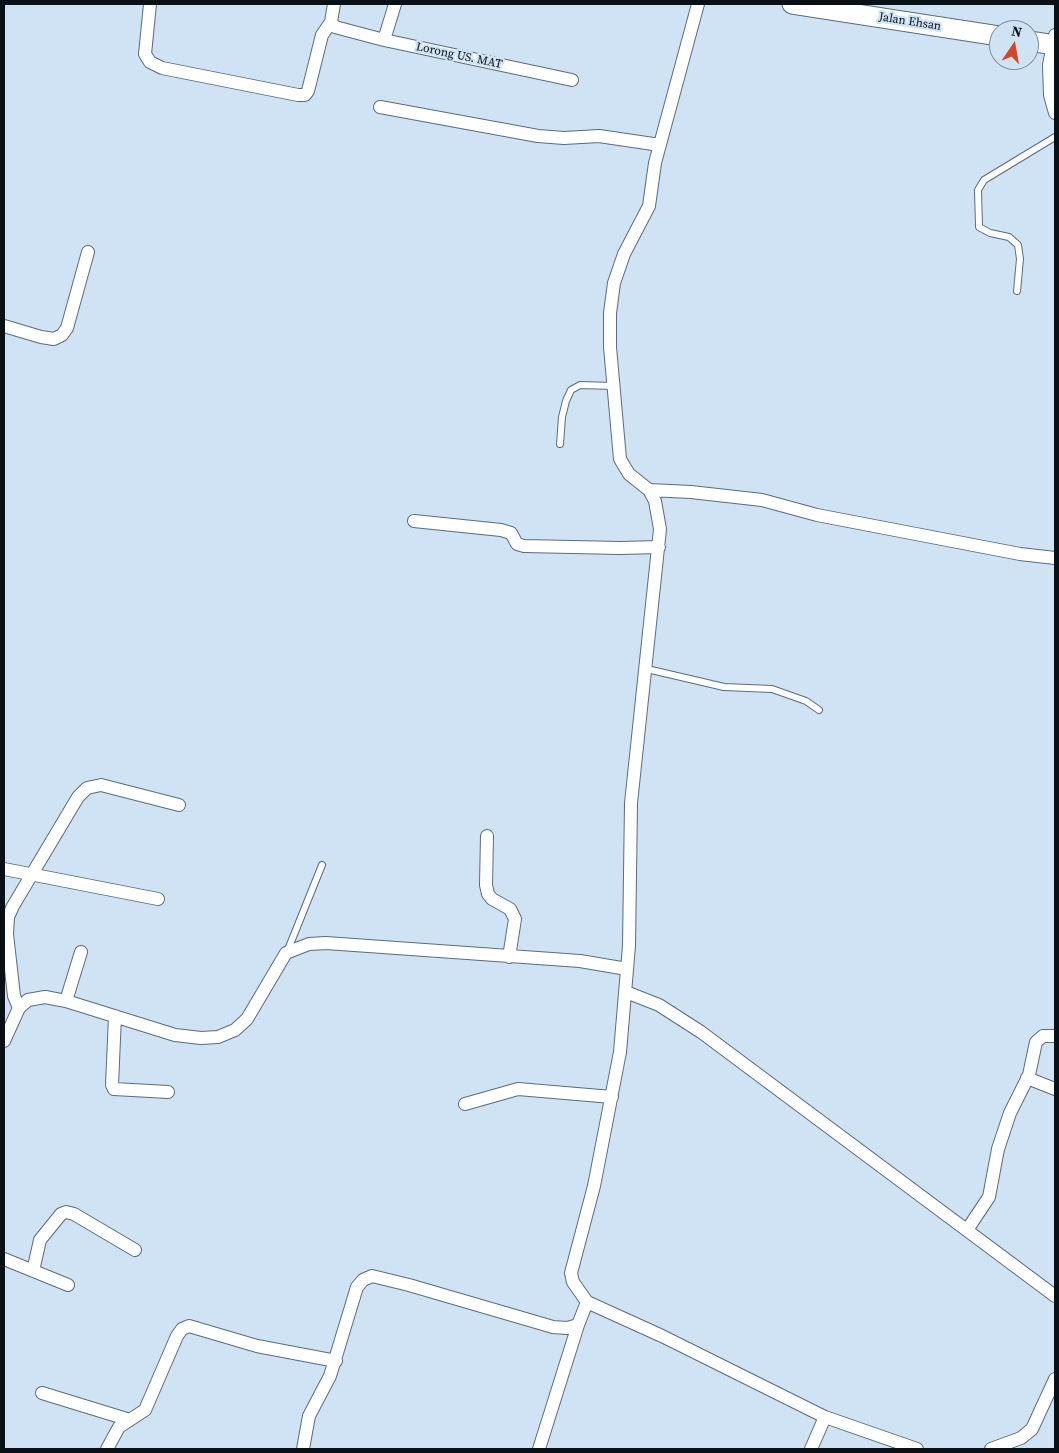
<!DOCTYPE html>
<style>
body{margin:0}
#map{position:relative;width:1059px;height:1453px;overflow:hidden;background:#cfe3f5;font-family:"Source Serif 4",serif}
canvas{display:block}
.frame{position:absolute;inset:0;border:5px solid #091016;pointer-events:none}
.north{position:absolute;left:989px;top:20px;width:50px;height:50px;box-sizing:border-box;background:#cfe3f5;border:1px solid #808f9c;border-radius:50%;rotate:12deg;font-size:14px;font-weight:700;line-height:20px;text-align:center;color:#091016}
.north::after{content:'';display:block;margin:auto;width:18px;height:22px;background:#d04626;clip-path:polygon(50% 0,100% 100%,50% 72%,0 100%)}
</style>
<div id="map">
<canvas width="1059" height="1453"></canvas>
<div class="frame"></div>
<div class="north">N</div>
</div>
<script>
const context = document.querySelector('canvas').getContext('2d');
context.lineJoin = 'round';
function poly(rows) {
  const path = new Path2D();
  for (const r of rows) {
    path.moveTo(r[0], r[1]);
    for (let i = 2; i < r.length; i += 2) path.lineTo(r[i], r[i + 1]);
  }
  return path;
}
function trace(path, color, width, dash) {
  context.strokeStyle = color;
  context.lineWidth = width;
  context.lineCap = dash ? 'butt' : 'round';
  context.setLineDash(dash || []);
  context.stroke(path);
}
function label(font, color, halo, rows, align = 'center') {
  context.font = font + ' "Source Serif 4",serif';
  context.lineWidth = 4.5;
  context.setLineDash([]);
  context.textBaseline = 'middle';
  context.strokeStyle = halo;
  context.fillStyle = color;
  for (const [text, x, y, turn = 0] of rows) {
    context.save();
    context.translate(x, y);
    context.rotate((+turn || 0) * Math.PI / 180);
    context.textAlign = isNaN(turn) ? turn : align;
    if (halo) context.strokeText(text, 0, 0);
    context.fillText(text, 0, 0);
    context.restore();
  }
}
const lane = poly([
 [1017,291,1020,259,1018,245,1009,237,990,233,979,227,978,190,984,180,1055,137],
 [560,444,562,417,566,401,571,390,580,385,613,386],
 [647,669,724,687,772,689,806,701,819,710],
 [287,952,322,865]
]);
const street = poly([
 [150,4,145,54,150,62,162,68,298,95,305,95,308,91,322,35,331,22],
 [334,4,331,22,335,27,384,40],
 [395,4,384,40,572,80],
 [698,4,655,163,649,206,624,254,614,283,610,313,610,347,620,459,629,474,649,490,655,501,660,529,631,803,629,946,620,1052,594,1186,571,1273,573,1282,587,1302,662,1336,825,1417,917,1449],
 [1055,35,1049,65,1050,95,1055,113],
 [380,107,538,136,564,138,599,136,660,145],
 [4,326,41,337,54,339,62,335,67,328,88,252],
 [649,490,691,492,762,500,817,515,1020,554,1055,558],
 [414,521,501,530,511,533,517,544,524,546,620,548,659,547],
 [487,836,486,885,488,894,492,899,510,909,515,919,509,957],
 [4,869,158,899],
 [626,992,659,1005,701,1032,1055,1296],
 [66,1001,81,952],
 [19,1008,14,996,7,934,8,917,13,906,78,797,87,788,101,785,179,805],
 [115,1016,112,1085,114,1089,168,1092],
 [4,1041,19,1008,28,1000,45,997,66,1001,175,1035,201,1038,218,1037,235,1030,247,1019,286,953,309,944,326,943,580,961,627,969],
 [1027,1078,1055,1089],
 [465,1104,518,1089,612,1097],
 [967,1230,989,1197,998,1149,1010,1113,1029,1075,1036,1042,1043,1036,1055,1036],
 [4,1259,68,1285],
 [33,1271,40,1240,61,1214,66,1212,74,1214,135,1250],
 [42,1393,130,1420],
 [107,1449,119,1427,145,1410,177,1336,182,1329,189,1326,257,1346,336,1361],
 [303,1449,309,1416,330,1376,357,1287,363,1280,372,1276,409,1285,553,1327,567,1328,578,1325,587,1302],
 [539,1449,578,1325],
 [811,1449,825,1417],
 [991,1449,1021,1438,1032,1429,1055,1379]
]);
const secondary = poly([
 [792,4,999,36],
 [1029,41,1055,45]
]);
trace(lane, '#5a6c7b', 8);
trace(street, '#5a6c7b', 14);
trace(secondary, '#5a6c7b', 21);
trace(lane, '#fff', 6);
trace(street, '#fff', 12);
trace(secondary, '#fff', 19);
label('12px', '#091016', '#cfe3f5', [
 ["Jalan Ehsan",910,22,9],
 ["Lorong US. MAT",459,56,12]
]);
</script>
